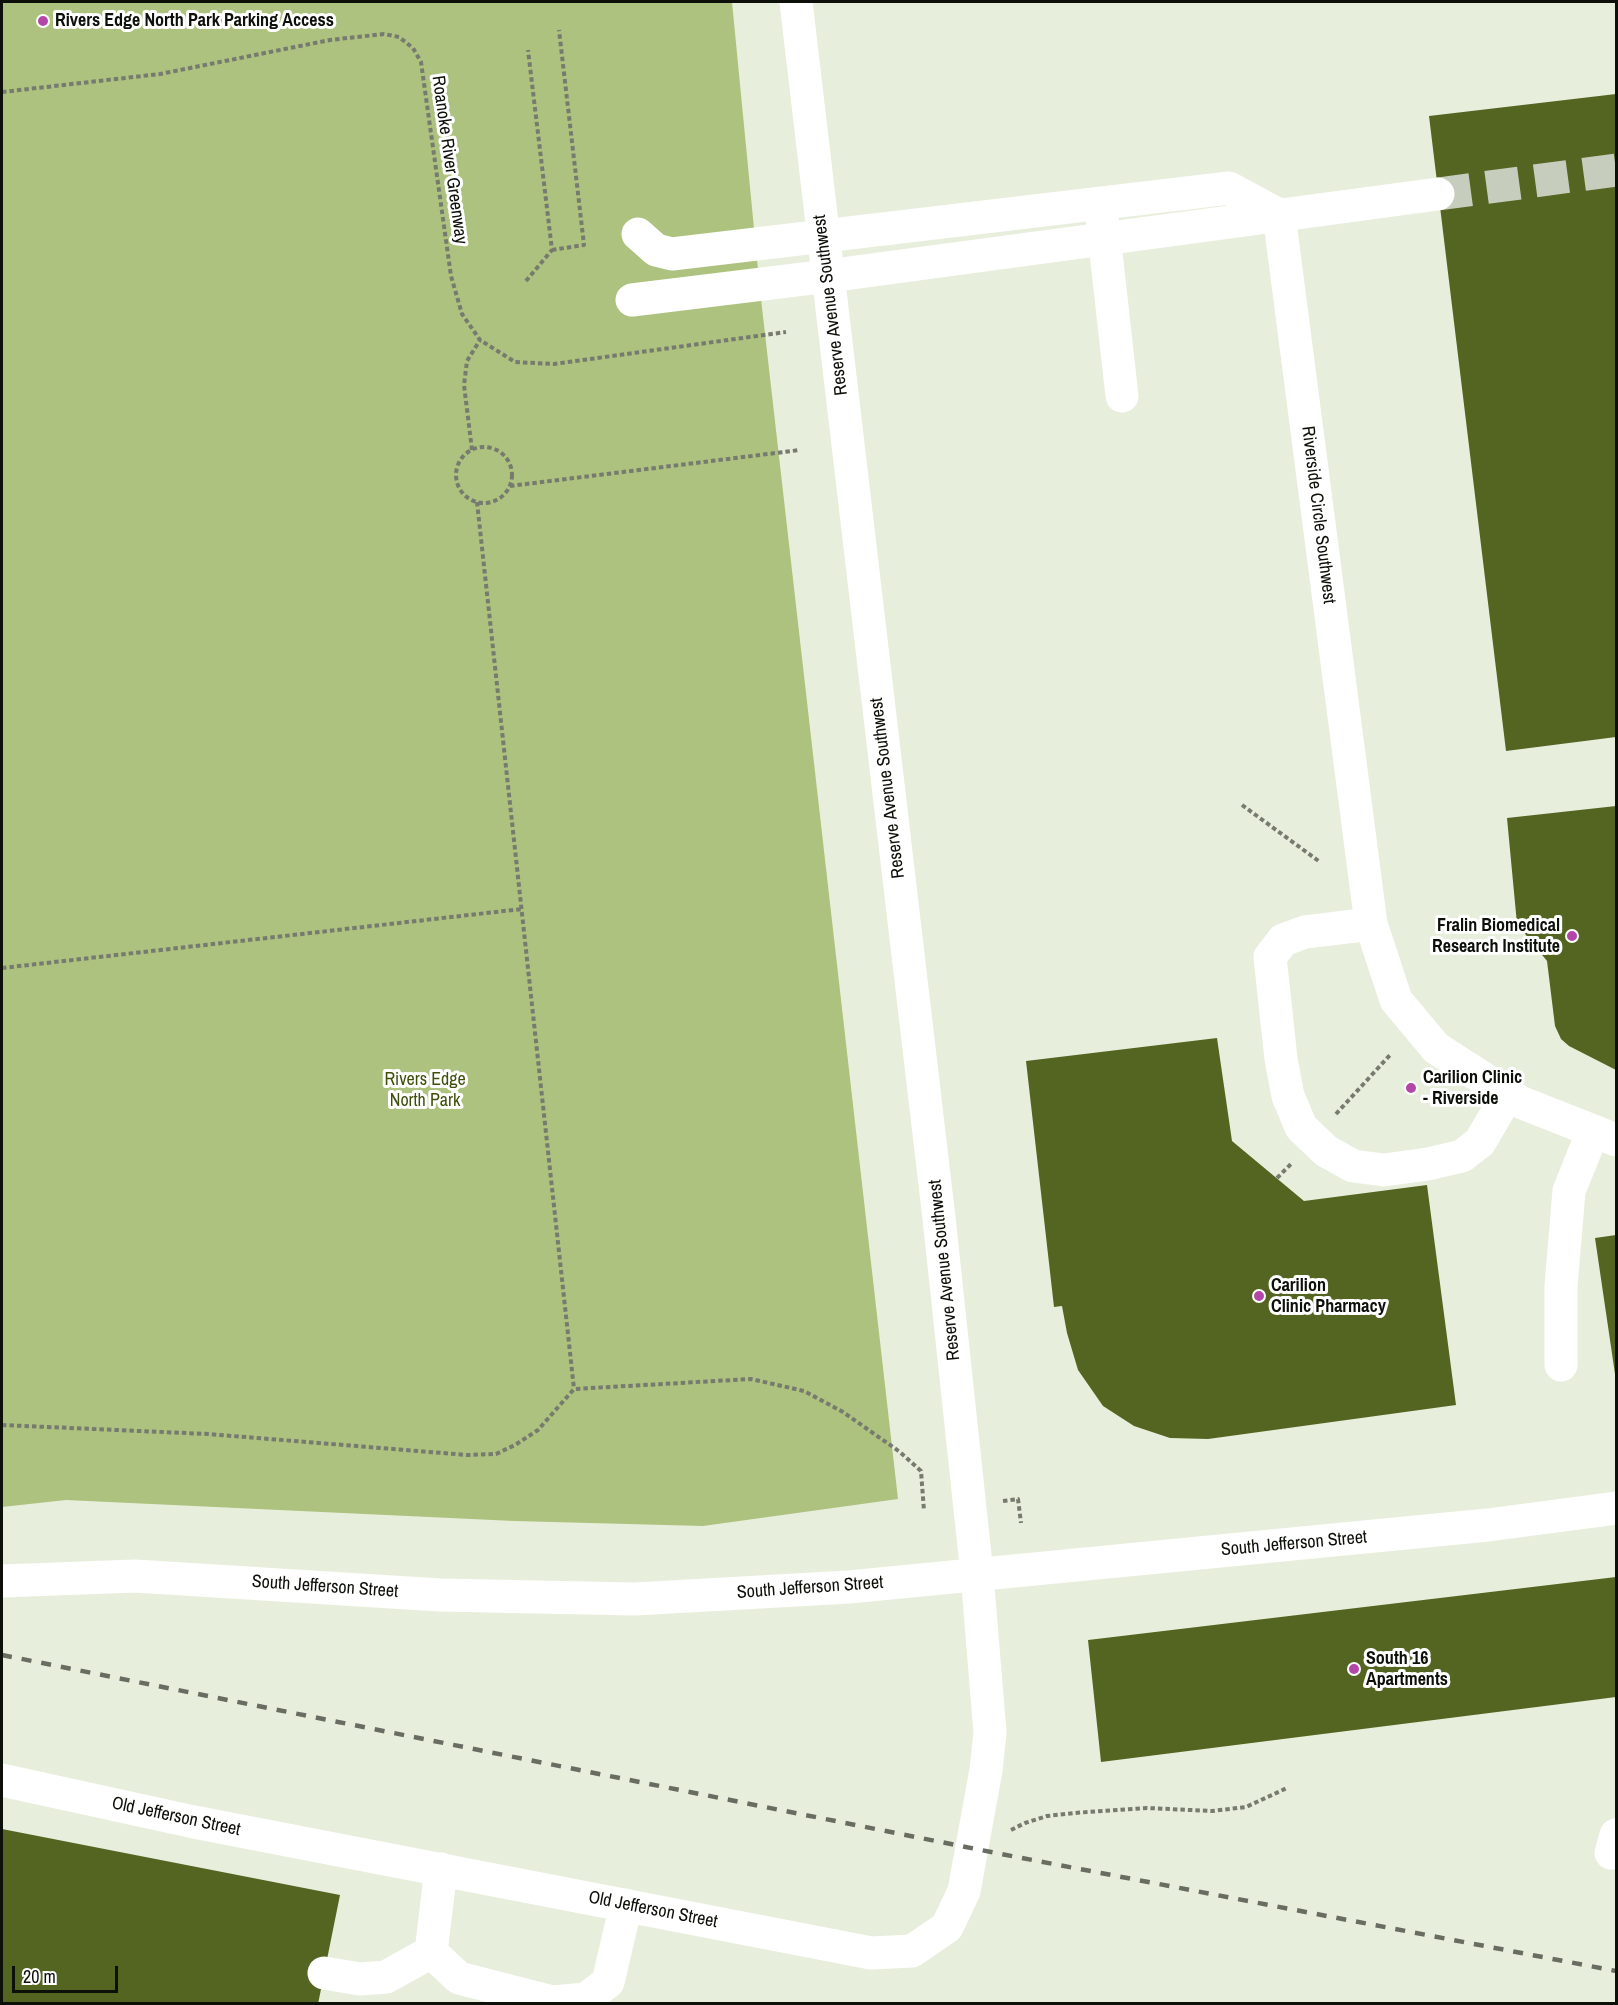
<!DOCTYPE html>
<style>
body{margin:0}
#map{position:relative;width:1618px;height:2005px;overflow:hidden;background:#e8eedc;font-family:"Archivo Narrow",sans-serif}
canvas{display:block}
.frame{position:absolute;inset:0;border:3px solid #0d0f09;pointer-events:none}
.scale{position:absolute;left:12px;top:1966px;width:106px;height:27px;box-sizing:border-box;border:3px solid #0d0f09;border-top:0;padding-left:8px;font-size:18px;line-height:21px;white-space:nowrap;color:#0d0f09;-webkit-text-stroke:4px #fff;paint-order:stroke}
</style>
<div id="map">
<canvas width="1618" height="2005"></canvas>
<div class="frame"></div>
<div class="scale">20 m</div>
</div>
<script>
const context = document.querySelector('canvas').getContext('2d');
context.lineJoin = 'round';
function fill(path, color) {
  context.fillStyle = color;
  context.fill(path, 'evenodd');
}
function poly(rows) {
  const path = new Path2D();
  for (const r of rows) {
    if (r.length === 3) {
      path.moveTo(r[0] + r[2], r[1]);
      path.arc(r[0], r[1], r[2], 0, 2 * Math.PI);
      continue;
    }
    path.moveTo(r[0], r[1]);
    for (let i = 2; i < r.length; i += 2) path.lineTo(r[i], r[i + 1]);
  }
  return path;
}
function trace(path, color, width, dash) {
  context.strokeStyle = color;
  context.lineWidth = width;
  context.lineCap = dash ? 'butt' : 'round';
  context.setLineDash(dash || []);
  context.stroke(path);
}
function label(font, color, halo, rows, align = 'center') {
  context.font = font + ' "Archivo Narrow",sans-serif';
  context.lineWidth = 6;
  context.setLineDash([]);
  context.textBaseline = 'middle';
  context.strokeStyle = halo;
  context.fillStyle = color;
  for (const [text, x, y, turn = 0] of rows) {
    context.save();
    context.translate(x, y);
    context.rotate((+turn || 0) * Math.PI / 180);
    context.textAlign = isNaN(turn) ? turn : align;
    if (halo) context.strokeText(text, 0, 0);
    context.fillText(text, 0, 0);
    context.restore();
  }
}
fill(poly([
 [2,2,732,2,760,290,898,1499,703,1526,514,1521,66,1500,2,1507]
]), '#adc27e');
fill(poly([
 [1616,94,1616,737,1506,751,1429,116],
 [1616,806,1616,1070,1569,1046,1561,1039,1555,1026,1547,961,1517,924,1507,818],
 [1217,1038,1232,1141,1304,1201,1427,1185,1456,1405,1208,1439,1170,1438,1134,1426,1103,1406,1078,1370,1067,1333,1062,1306,1054,1307,1026,1061],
 [1616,1235,1616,1374,1615,1374,1595,1238],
 [1616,1577,1616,1697,1101,1762,1088,1640],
 [2,1829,340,1895,318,2004,2,2004]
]), '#546521');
trace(poly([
 [1438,194,1616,170]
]), '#c7cdbc', 33, [33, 16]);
trace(poly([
 [2,92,160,74,330,40,384,34,399,37,413,48,421,62,451,276,462,314,480,340,515,362,554,364,786,332],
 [552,250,584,245,559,30],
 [526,281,552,250,528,50],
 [484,475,28],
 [472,450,464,385,467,361,480,340],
 [510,486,800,450],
 [477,502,574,1389],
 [1242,805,1320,862],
 [2,968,522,909],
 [1336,1114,1390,1055],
 [1277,1178,1291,1164],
 [2,1425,208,1434,467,1455,496,1454,515,1445,538,1430,574,1389,751,1379,804,1391,843,1412,900,1452,921,1471,924,1511],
 [1003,1501,1018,1499,1021,1523],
 [1011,1830,1025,1823,1047,1816,1074,1813,1147,1808,1212,1811,1246,1807,1287,1788]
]), '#777b6f', 4, [4.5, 3]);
trace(poly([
 [1279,215,1371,924,1396,1000,1436,1048,1520,1102,1616,1140],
 [1102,217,1122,396],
 [638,234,656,250,672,254,1229,188,1279,215],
 [632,300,828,276,1438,194],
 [1371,924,1305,932,1283,940,1270,957,1281,1059,1288,1096,1301,1127,1326,1151,1353,1166,1384,1170,1428,1164,1462,1156,1480,1142,1508,1094],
 [1561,1365,1561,1286,1569,1191,1593,1131],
 [2,1780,194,1822,871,1953,912,1951,947,1927,964,1891,986,1770,990,1733,977,1574],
 [1611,1853,1616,1835],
 [431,1952,459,1978,552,2002,586,1999,608,1982,626,1905],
 [324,1973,360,1979,386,1977,431,1952,441,1869]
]), '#fff', 33);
trace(poly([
 [796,2,939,1218,977,1574],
 [2,1581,135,1576,440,1595,635,1599,849,1587,1488,1525,1616,1508]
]), '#fff', 33);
trace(poly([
 [2,1655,1001,1854,1616,1971]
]), '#686c61', 4.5, [10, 10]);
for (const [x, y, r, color] of [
 [43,21,6,"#b347a7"],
 [1572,936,6,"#b347a7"],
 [1411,1088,6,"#b347a7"],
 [1259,1296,6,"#b347a7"],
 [1354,1669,6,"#b347a7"]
]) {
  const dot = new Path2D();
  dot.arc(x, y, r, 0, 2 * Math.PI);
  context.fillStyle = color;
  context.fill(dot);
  trace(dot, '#fff', 2);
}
label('bold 18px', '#0d0f09', '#fff', [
 ["Rivers Edge North Park Parking Access",55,21],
 ["Fralin Biomedical",1560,926,"right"],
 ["Research Institute",1560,947,"right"],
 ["Carilion Clinic",1423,1078],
 ["- Riverside",1423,1099],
 ["Carilion",1271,1286],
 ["Clinic Pharmacy",1271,1307],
 ["South 16",1366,1659],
 ["Apartments",1366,1680]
], 'left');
label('18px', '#0d0f09', '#fff', [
 ["Roanoke River Greenway",449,160,82],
 ["Reserve Avenue Southwest",831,305,-97],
 ["Riverside Circle Southwest",1318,515,83],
 ["Reserve Avenue Southwest",888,788,-97],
 ["Reserve Avenue Southwest",945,1270,-96],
 ["South Jefferson Street",1294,1544,-5],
 ["South Jefferson Street",325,1587,4],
 ["South Jefferson Street",810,1588,-4],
 ["Old Jefferson Street",176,1817,12],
 ["Old Jefferson Street",653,1910,11]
]);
label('18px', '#3f4e0b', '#fff', [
 ["Rivers Edge",425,1080],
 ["North Park",425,1101]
]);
</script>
